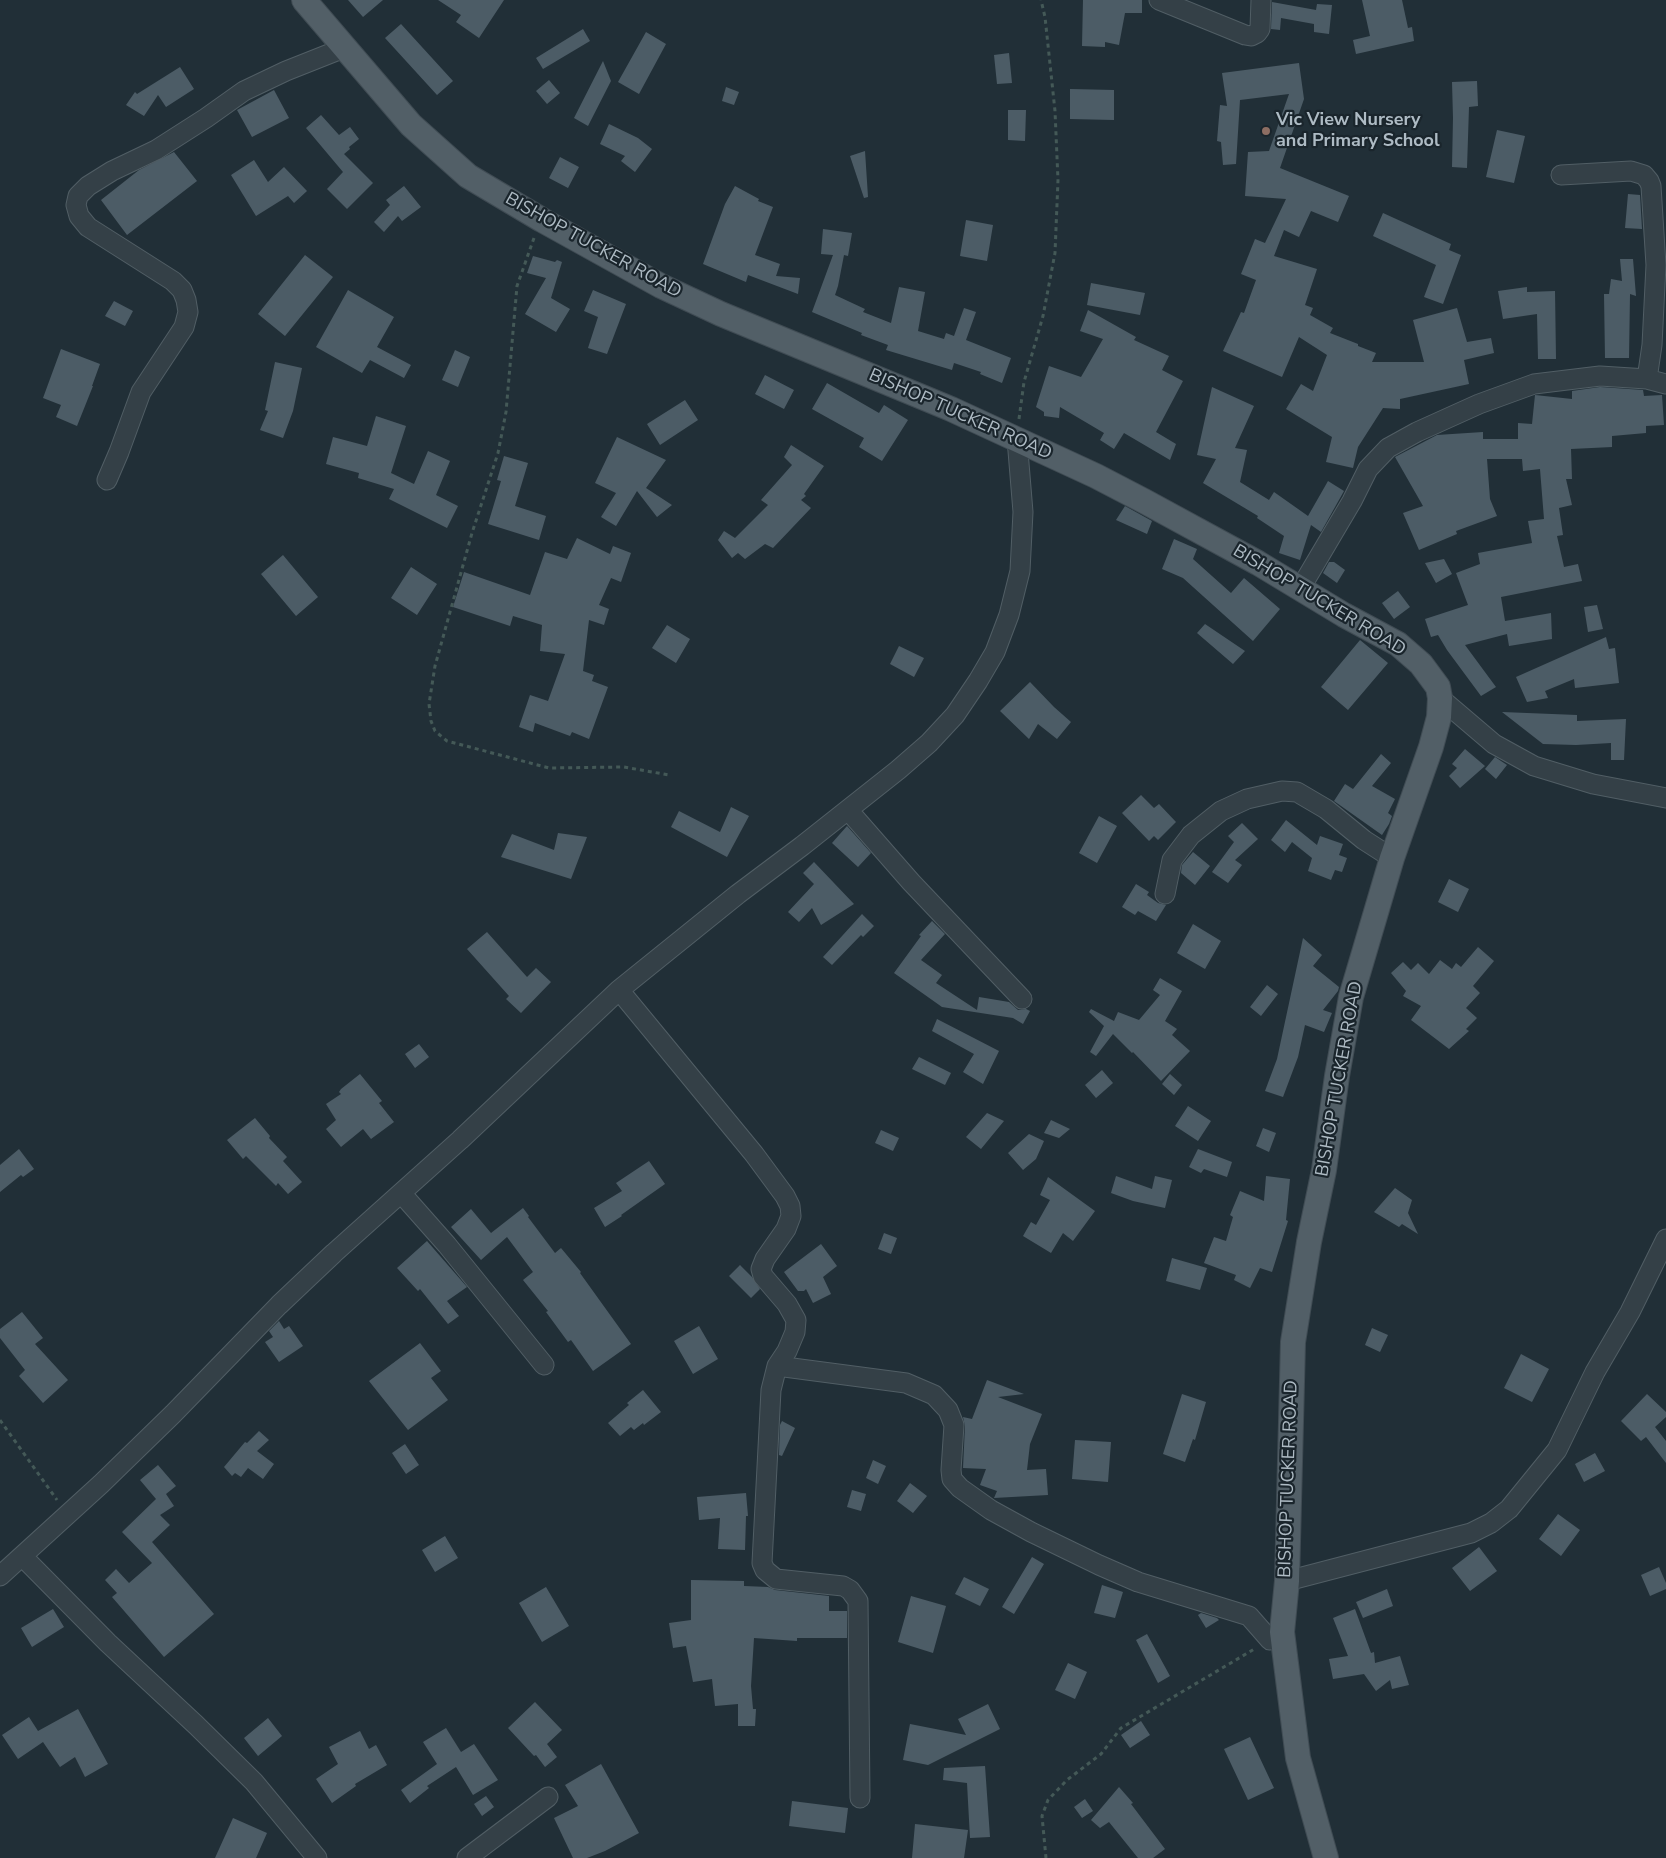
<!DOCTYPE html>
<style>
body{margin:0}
canvas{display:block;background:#212f37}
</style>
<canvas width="1666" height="1858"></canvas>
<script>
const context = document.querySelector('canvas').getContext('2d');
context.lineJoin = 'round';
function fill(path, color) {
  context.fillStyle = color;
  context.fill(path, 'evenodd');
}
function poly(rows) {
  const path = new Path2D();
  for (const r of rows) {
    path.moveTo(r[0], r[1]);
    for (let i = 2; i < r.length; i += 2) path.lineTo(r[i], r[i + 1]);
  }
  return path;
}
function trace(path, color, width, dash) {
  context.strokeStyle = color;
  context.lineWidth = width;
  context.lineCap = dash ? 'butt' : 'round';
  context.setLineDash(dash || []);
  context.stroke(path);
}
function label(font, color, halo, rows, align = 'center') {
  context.font = font + ' "Nunito Sans",sans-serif';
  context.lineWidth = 4.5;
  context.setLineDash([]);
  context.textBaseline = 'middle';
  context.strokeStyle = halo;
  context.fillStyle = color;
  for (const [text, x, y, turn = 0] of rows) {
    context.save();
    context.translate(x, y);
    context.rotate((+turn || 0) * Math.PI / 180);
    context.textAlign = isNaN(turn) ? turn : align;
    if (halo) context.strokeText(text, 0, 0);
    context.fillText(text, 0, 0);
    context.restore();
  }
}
fill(poly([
 [348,0,383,0,363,17],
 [438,0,504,0,479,38,456,22,461,15],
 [1083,0,1142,0,1142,13,1125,13,1119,45,1105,42,1105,47,1082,46],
 [1362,0,1402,0,1408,28,1412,27,1414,41,1356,54,1353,40,1370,36],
 [1272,2,1316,10,1317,4,1332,5,1329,34,1314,32,1314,24,1281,18,1280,30,1271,29],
 [401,24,453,81,437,95,385,38],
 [583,29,590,41,543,69,536,58],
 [646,32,666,44,639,94,618,82],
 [1009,53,1012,83,997,84,994,55],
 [603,61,611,81,588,126,574,118],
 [1299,63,1304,99,1280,168,1349,196,1338,222,1311,211,1299,237,1284,230,1274,256,1317,269,1305,305,1313,308,1310,315,1333,328,1330,333,1358,344,1358,346,1376,353,1372,362,1424,362,1413,320,1457,308,1467,342,1491,338,1494,353,1464,360,1469,384,1400,399,1400,409,1383,408,1358,447,1353,468,1326,462,1332,437,1286,409,1301,384,1313,391,1327,355,1299,337,1282,377,1223,351,1241,312,1244,313,1256,280,1241,274,1255,239,1265,243,1286,199,1245,196,1248,152,1269,151,1289,94,1240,100,1236,164,1223,165,1221,142,1217,141,1220,105,1227,106,1222,73],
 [180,67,194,89,166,107,158,95,144,116,126,105,135,92,137,94],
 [549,80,560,93,547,104,536,91],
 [1477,81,1478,106,1469,107,1467,168,1452,167,1453,118,1452,82],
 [726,87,739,92,734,105,722,101],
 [1070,89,1114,90,1114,120,1070,119],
 [274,90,289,118,252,137,237,110],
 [1008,110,1026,110,1025,141,1008,140],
 [321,115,339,135,350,127,359,139,349,147,350,149,344,154,373,183,347,209,327,189,343,172,306,128],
 [609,124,638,138,652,149,635,172,621,161,625,156,600,144],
 [1497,130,1525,136,1514,183,1486,177],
 [865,151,868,197,864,198,850,156],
 [174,152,197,181,127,235,101,200,139,170],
 [560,157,579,167,568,188,549,178],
 [254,160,268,182,284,167,307,191,294,203,288,196,256,216,231,175],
 [404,186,421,207,402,221,398,216,384,232,374,222,390,205,386,200],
 [735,186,759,199,758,201,773,207,755,255,780,264,776,276,800,278,798,294,748,275,746,282,703,264,725,204],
 [1628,194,1640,195,1642,229,1625,228],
 [1383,213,1451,244,1449,250,1461,255,1443,304,1424,297,1436,265,1373,236],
 [966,220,993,225,987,261,960,256],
 [823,229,852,233,848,256,844,255,838,286,835,295,865,309,863,312,891,323,899,287,925,292,918,331,944,339,946,333,954,336,964,308,976,312,966,340,1011,358,1002,383,980,374,981,372,954,363,952,370,886,350,888,345,861,335,862,333,812,312,833,255,821,254],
 [305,255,333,277,285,336,258,314],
 [533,256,555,262,557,260,562,262,551,298,570,309,556,332,525,314,546,278,527,273],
 [1620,259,1633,259,1636,296,1630,294,1629,358,1605,358,1604,294,1609,294,1611,279,1622,281],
 [1091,283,1145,293,1140,315,1087,305],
 [1527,287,1527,292,1555,291,1556,359,1538,359,1537,314,1503,319,1498,291],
 [348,290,394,317,377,347,411,365,404,378,370,360,362,373,316,347],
 [593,290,626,304,607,354,588,348,598,317,584,311],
 [114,301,133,311,125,326,105,316],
 [1088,310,1136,337,1134,340,1169,356,1162,370,1183,381,1156,432,1176,444,1170,460,1124,433,1114,449,1100,440,1104,433,1060,407,1059,418,1044,416,1044,412,1036,407,1049,366,1081,377,1103,339,1080,331],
 [61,349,100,364,92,386,93,386,77,426,56,417,61,405,43,398],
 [455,350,470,357,458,387,442,380],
 [275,362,302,368,293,411,283,438,260,430,268,411,265,410],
 [765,375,794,390,784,409,755,394],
 [827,383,879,413,884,405,908,420,882,461,859,447,864,438,812,409],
 [1212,387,1254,406,1235,448,1247,450,1240,482,1269,500,1274,492,1308,516,1328,481,1344,491,1321,532,1311,525,1300,560,1279,553,1284,536,1257,518,1258,516,1203,483,1216,459,1197,455],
 [1600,387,1643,390,1644,396,1662,395,1664,425,1646,426,1646,433,1612,436,1612,447,1571,449,1572,479,1566,479,1572,505,1559,508,1563,535,1557,536,1564,567,1578,564,1582,581,1501,597,1505,621,1551,613,1552,639,1509,646,1507,634,1465,645,1496,687,1481,696,1447,650,1438,635,1431,637,1425,619,1468,605,1456,573,1480,564,1478,553,1532,543,1528,521,1544,519,1540,469,1523,471,1522,459,1487,459,1490,499,1497,516,1456,531,1457,534,1419,550,1403,513,1423,506,1395,457,1437,435,1483,432,1483,439,1518,439,1518,423,1532,424,1535,395,1572,399,1572,391],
 [685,400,698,420,660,445,647,424],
 [376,416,406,426,391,473,414,484,428,451,450,461,436,495,458,506,447,528,389,499,394,489,358,478,359,473,326,464,333,437,367,446],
 [617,437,666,460,646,488,672,505,657,517,637,491,616,526,601,517,616,493,595,483],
 [791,445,824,466,804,494,806,496,801,500,811,508,773,548,765,544,745,559,738,553,732,558,718,540,724,531,735,538,768,505,761,500,792,465,784,457],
 [504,456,528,463,515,506,546,516,539,540,488,524,501,481,497,480],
 [1125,506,1152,521,1147,534,1116,520],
 [577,538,610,554,613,546,631,553,621,582,611,578,599,605,609,609,604,625,589,620,583,671,594,675,592,681,608,687,589,739,572,732,570,736,535,723,533,732,519,727,530,695,548,701,565,654,540,651,542,625,513,616,510,626,453,607,464,572,530,595,545,552,567,559],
 [1174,539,1197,549,1193,559,1231,593,1244,578,1280,609,1253,641,1183,578,1162,569],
 [283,555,318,597,296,616,261,574],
 [1444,559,1452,574,1436,583,1425,563],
 [1329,562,1334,562,1345,570,1337,583,1323,573],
 [411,567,437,584,417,615,391,598],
 [1398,591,1410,607,1394,619,1382,603],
 [1597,605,1603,629,1588,632,1584,607],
 [1205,624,1245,651,1233,664,1197,633],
 [667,625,690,639,676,663,652,648],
 [1606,637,1609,649,1615,648,1619,683,1575,688,1574,679,1545,691,1548,698,1527,702,1516,677],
 [1360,640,1388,663,1348,710,1321,687],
 [899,646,924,658,914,677,890,664],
 [1030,682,1054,707,1071,722,1057,739,1038,724,1029,739,1000,711],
 [1502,712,1577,715,1577,721,1626,719,1624,760,1611,760,1611,743,1576,745,1543,744],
 [1465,749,1485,766,1460,788,1449,776,1457,768,1452,764],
 [1381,754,1391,763,1372,786,1395,799,1388,813,1392,816,1389,824,1382,835,1334,801,1345,784,1353,789],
 [1495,757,1507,765,1496,779,1485,769],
 [1141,795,1154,808,1159,804,1176,822,1158,840,1154,836,1149,841,1122,813],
 [731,807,749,816,727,857,671,827,679,811,720,832],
 [1099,816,1117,826,1097,863,1079,853],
 [1286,820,1317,845,1320,836,1343,844,1339,855,1347,858,1342,872,1335,870,1331,880,1308,871,1312,858,1292,842,1285,852,1271,840],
 [1242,823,1258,839,1235,860,1242,865,1228,883,1212,872,1234,842,1228,836],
 [847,826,871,853,858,867,832,843],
 [558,833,587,837,571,879,501,857,512,834,554,850],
 [1193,852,1210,866,1195,885,1181,873,1182,865],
 [814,862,854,904,821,925,812,908,799,922,788,912,814,884,803,873],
 [1449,879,1469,889,1458,912,1438,902],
 [1136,884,1149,892,1147,895,1158,903,1166,905,1156,921,1138,911,1135,915,1122,907],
 [862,914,874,926,863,937,861,935,832,965,823,957],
 [932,921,945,934,921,960,942,975,936,983,977,1010,979,997,1009,1002,1018,1010,1026,1009,1030,1011,1023,1024,1013,1018,942,1007,894,973,921,936,919,935],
 [1193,924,1221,941,1205,969,1177,953],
 [487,932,527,977,536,968,551,982,521,1013,506,999,509,996,467,949],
 [1303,938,1322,955,1313,966,1339,987,1338,991,1323,1010,1332,1013,1324,1032,1305,1025,1298,1057,1283,1097,1265,1091,1277,1059],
 [1478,947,1494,961,1473,986,1480,993,1466,1008,1477,1018,1466,1029,1469,1031,1449,1049,1411,1020,1421,1006,1403,996,1406,991,1391,973,1403,962,1411,970,1418,963,1429,974,1440,960,1452,969,1456,963,1461,967],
 [1160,978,1182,991,1165,1021,1177,1029,1172,1035,1190,1051,1161,1081,1133,1052,1132,1053,1113,1034,1096,1056,1090,1052,1104,1026,1089,1012,1091,1009,1114,1021,1118,1012,1139,1020,1160,995,1153,990],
 [1267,985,1278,994,1261,1016,1250,1007],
 [937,1019,999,1051,983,1084,963,1072,974,1054,932,1031],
 [419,1044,429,1057,415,1068,405,1054],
 [919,1057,951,1073,945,1085,912,1069],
 [1102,1070,1113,1083,1096,1098,1085,1085],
 [360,1074,382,1101,379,1103,394,1122,371,1139,363,1129,341,1147,326,1129,336,1120,326,1104,341,1094,339,1092,341,1089],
 [1170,1074,1182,1085,1174,1095,1162,1084],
 [1188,1106,1211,1121,1198,1141,1175,1126],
 [987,1113,1004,1121,981,1149,966,1137],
 [255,1118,270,1136,269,1138,287,1157,283,1161,302,1182,288,1194,278,1183,276,1186,246,1156,243,1159,227,1140],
 [1051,1120,1070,1129,1059,1138,1044,1133],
 [1263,1128,1276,1133,1269,1152,1256,1146],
 [881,1130,899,1138,893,1151,875,1143],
 [1029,1134,1044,1141,1036,1159,1023,1170,1008,1153],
 [19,1149,34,1169,23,1177,21,1175,0,1192,0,1165],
 [1198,1149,1232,1162,1227,1177,1204,1169,1201,1173,1189,1167],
 [649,1161,665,1184,621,1215,622,1216,605,1227,594,1208,622,1191,616,1183],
 [1116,1176,1152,1189,1155,1176,1172,1180,1165,1208,1133,1201,1111,1193],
 [1266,1176,1290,1179,1286,1220,1288,1221,1272,1272,1260,1268,1250,1288,1234,1280,1236,1275,1204,1263,1214,1237,1226,1241,1233,1217,1230,1215,1240,1191,1264,1201],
 [1048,1177,1095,1211,1073,1241,1063,1233,1051,1253,1023,1236,1031,1222,1036,1225,1050,1200,1040,1195],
 [1395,1188,1412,1200,1408,1213,1418,1234,1402,1224,1399,1227,1374,1212],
 [523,1208,529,1216,528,1217,555,1253,561,1248,581,1272,580,1273,631,1344,593,1371,571,1340,568,1342,546,1312,548,1311,523,1280,533,1272,507,1237,481,1260,451,1227,471,1209,491,1233],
 [884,1233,897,1238,891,1254,878,1249],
 [427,1241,467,1287,447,1301,459,1316,448,1324,420,1289,418,1291,397,1268],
 [821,1244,837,1266,823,1277,831,1294,813,1303,806,1289,804,1291,798,1291,784,1272],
 [1172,1258,1207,1268,1200,1290,1166,1281],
 [740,1265,752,1277,760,1289,751,1298,729,1276],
 [22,1312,43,1338,35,1344,68,1380,43,1403,19,1376,25,1370,0,1338,0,1329],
 [279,1321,284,1329,289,1326,303,1346,279,1362,265,1342,273,1337,269,1331],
 [699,1326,718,1359,693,1374,674,1341],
 [1372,1328,1388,1335,1380,1352,1365,1345],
 [420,1343,441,1371,431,1378,448,1400,408,1430,369,1381],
 [1521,1354,1549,1369,1532,1402,1504,1388],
 [987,1380,1024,1394,998,1397,1042,1414,1030,1444,1027,1470,1046,1469,1048,1495,994,1498,997,1491,980,1485,986,1469,963,1468,965,1426,963,1417,972,1419],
 [643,1390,661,1412,644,1425,643,1423,634,1430,631,1427,620,1436,608,1423,629,1405,627,1403],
 [1182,1394,1206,1402,1195,1440,1193,1439,1185,1462,1163,1454],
 [1647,1394,1666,1412,1666,1417,1655,1427,1666,1441,1666,1463,1646,1437,1641,1441,1621,1421],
 [782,1421,795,1428,782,1456,779,1455,780,1425],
 [259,1431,269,1440,257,1451,274,1464,263,1479,248,1468,241,1477,235,1473,232,1476,224,1467,245,1442,247,1443],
 [1075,1440,1111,1442,1108,1482,1072,1479],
 [405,1444,419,1465,406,1474,392,1453],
 [1595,1453,1605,1471,1584,1482,1575,1464],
 [873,1460,886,1466,878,1484,866,1478],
 [158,1465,176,1486,166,1494,174,1506,160,1515,170,1525,152,1542,214,1614,164,1657,112,1597,117,1593,105,1580,116,1569,129,1583,152,1563,122,1532,156,1499,140,1480],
 [910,1483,927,1496,913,1513,897,1501],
 [852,1490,866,1494,861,1511,847,1507],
 [746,1493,748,1516,746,1516,745,1550,718,1549,720,1518,699,1520,697,1497],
 [1558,1514,1580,1530,1561,1556,1539,1539],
 [445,1536,458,1558,435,1572,422,1550],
 [1479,1547,1497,1571,1470,1591,1452,1568],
 [1032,1557,1044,1564,1014,1614,1002,1607],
 [1659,1567,1666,1583,1666,1589,1650,1596,1641,1575],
 [964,1577,989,1589,980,1606,955,1594],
 [691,1580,744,1581,744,1586,768,1587,775,1590,829,1596,829,1611,847,1611,847,1638,797,1638,797,1641,754,1638,751,1686,753,1709,756,1709,755,1726,738,1726,738,1704,715,1706,712,1679,693,1682,686,1646,673,1648,669,1623,691,1620],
 [1102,1585,1123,1592,1115,1618,1094,1613],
 [546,1587,569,1626,542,1642,519,1603],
 [1387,1589,1393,1606,1363,1618,1356,1602],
 [911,1596,946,1606,933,1653,898,1642],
 [53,1609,64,1627,32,1647,21,1628],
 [1355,1609,1371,1653,1374,1652,1375,1663,1400,1656,1409,1685,1392,1689,1390,1680,1376,1691,1364,1674,1333,1679,1329,1659,1348,1656,1333,1618],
 [1201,1613,1217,1618,1219,1620,1206,1628,1198,1615],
 [1147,1634,1170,1676,1158,1683,1136,1640],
 [1068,1663,1087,1672,1075,1699,1055,1690],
 [535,1702,562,1730,547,1744,557,1757,545,1767,536,1755,534,1756,508,1728],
 [988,1704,1000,1729,928,1765,903,1760,910,1724,966,1735,958,1719],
 [78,1709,108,1764,85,1777,75,1757,60,1767,43,1742,18,1759,2,1735,29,1717,38,1731],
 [268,1718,282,1736,258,1756,244,1738],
 [1141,1721,1150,1735,1130,1748,1121,1735],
 [446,1728,461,1752,474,1744,498,1780,473,1795,456,1767,427,1786,429,1788,410,1803,401,1790,437,1764,423,1742],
 [360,1731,369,1749,376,1745,387,1765,355,1784,356,1786,332,1803,316,1779,338,1764,329,1747],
 [1250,1737,1274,1788,1248,1800,1224,1749],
 [601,1764,639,1833,605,1851,587,1858,573,1858,554,1818,578,1806,565,1785],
 [985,1766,990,1837,970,1838,967,1783,943,1780,944,1768],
 [1119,1787,1133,1803,1131,1804,1165,1849,1153,1858,1138,1858,1109,1822,1100,1828,1091,1820],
 [486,1796,494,1807,482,1816,474,1804],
 [1085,1799,1093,1811,1082,1818,1074,1807],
 [792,1801,848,1808,845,1833,789,1826],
 [233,1818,267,1833,256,1858,215,1858],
 [915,1824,968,1830,964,1858,912,1858]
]), '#4c5c66');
const minor = poly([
 [1159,0,1245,35,1251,36,1257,33,1260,29,1261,0],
 [1561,175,1631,171,1644,175,1649,181,1651,186,1656,265,1652,345,1647,379],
 [107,480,119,452,141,392,184,327,188,312,186,300,182,290,173,281,88,227,79,216,76,205,78,196,88,186,112,171,156,150,206,118,244,91,286,71,344,48],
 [1300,589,1352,501,1368,469,1388,448,1417,432,1479,404,1534,384,1600,376,1647,379,1666,384],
 [1440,698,1494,744,1534,766,1593,784,1666,798],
 [848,810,911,882,1022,999],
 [1165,894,1172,860,1191,835,1221,811,1247,799,1282,791,1297,792,1326,809,1364,840,1392,858],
 [619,990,754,1154,785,1196,790,1206,791,1216,786,1229,765,1259,761,1269,763,1276,787,1304,796,1320,795,1332,787,1351,777,1366,771,1390,762,1563,765,1570,776,1579,843,1586,850,1590,858,1601,860,1798],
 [401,1193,447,1245,544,1365],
 [777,1366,906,1383,934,1395,948,1410,954,1425,951,1470,952,1479,960,1488,991,1510,1031,1532,1099,1565,1138,1582,1249,1616,1270,1640],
 [22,1556,108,1643,196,1725,254,1782,317,1858],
 [0,1576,101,1484,173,1414,279,1305,334,1253,460,1140,619,990,738,894,802,846,898,770,929,743,955,715,978,681,995,652,1009,615,1020,571,1023,512,1017,439],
 [1287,1581,1471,1533,1491,1523,1509,1509,1557,1450,1595,1372,1630,1312,1666,1239],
 [467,1858,548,1797]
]);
const major = poly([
 [304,0,411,125,468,176,542,220,661,286,721,314,951,409,1096,476,1144,501,1258,563,1344,615,1398,644,1421,664,1438,687,1440,698,1439,717,1431,747,1392,858,1351,997,1337,1076,1324,1170,1309,1242,1293,1342,1287,1581,1282,1632,1298,1758,1326,1858]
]);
trace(minor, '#515e65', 21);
trace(major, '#404c54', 26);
trace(poly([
 [534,238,517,286,506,412,498,453,472,533,435,666,429,704,431,721,435,731,447,741,549,768,624,767,669,775],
 [1019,419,1024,382,1043,316,1055,253,1058,180,1055,111,1045,17,1041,0],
 [0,1420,57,1500],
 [1046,1858,1042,1816,1048,1800,1067,1780,1101,1754,1121,1728,1256,1648]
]), '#445957', 3, [4, 4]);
trace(minor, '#344047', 19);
trace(major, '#525f67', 24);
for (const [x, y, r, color] of [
 [1266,131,5,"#8d6e63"]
]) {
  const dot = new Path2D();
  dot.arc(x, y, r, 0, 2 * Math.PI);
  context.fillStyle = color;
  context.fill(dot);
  trace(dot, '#1a252c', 2);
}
label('bold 18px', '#aebbc4', '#1a252c', [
 ["Vic View Nursery",1276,121],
 ["and Primary School",1276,142]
], 'left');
label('18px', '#aebbc4', '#1a252c', [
 ["BISHOP TUCKER ROAD",593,246,29],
 ["BISHOP TUCKER ROAD",960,415,24],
 ["BISHOP TUCKER ROAD",1319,601,31],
 ["BISHOP TUCKER ROAD",1340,1079,-80],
 ["BISHOP TUCKER ROAD",1289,1479,-88]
]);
</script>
